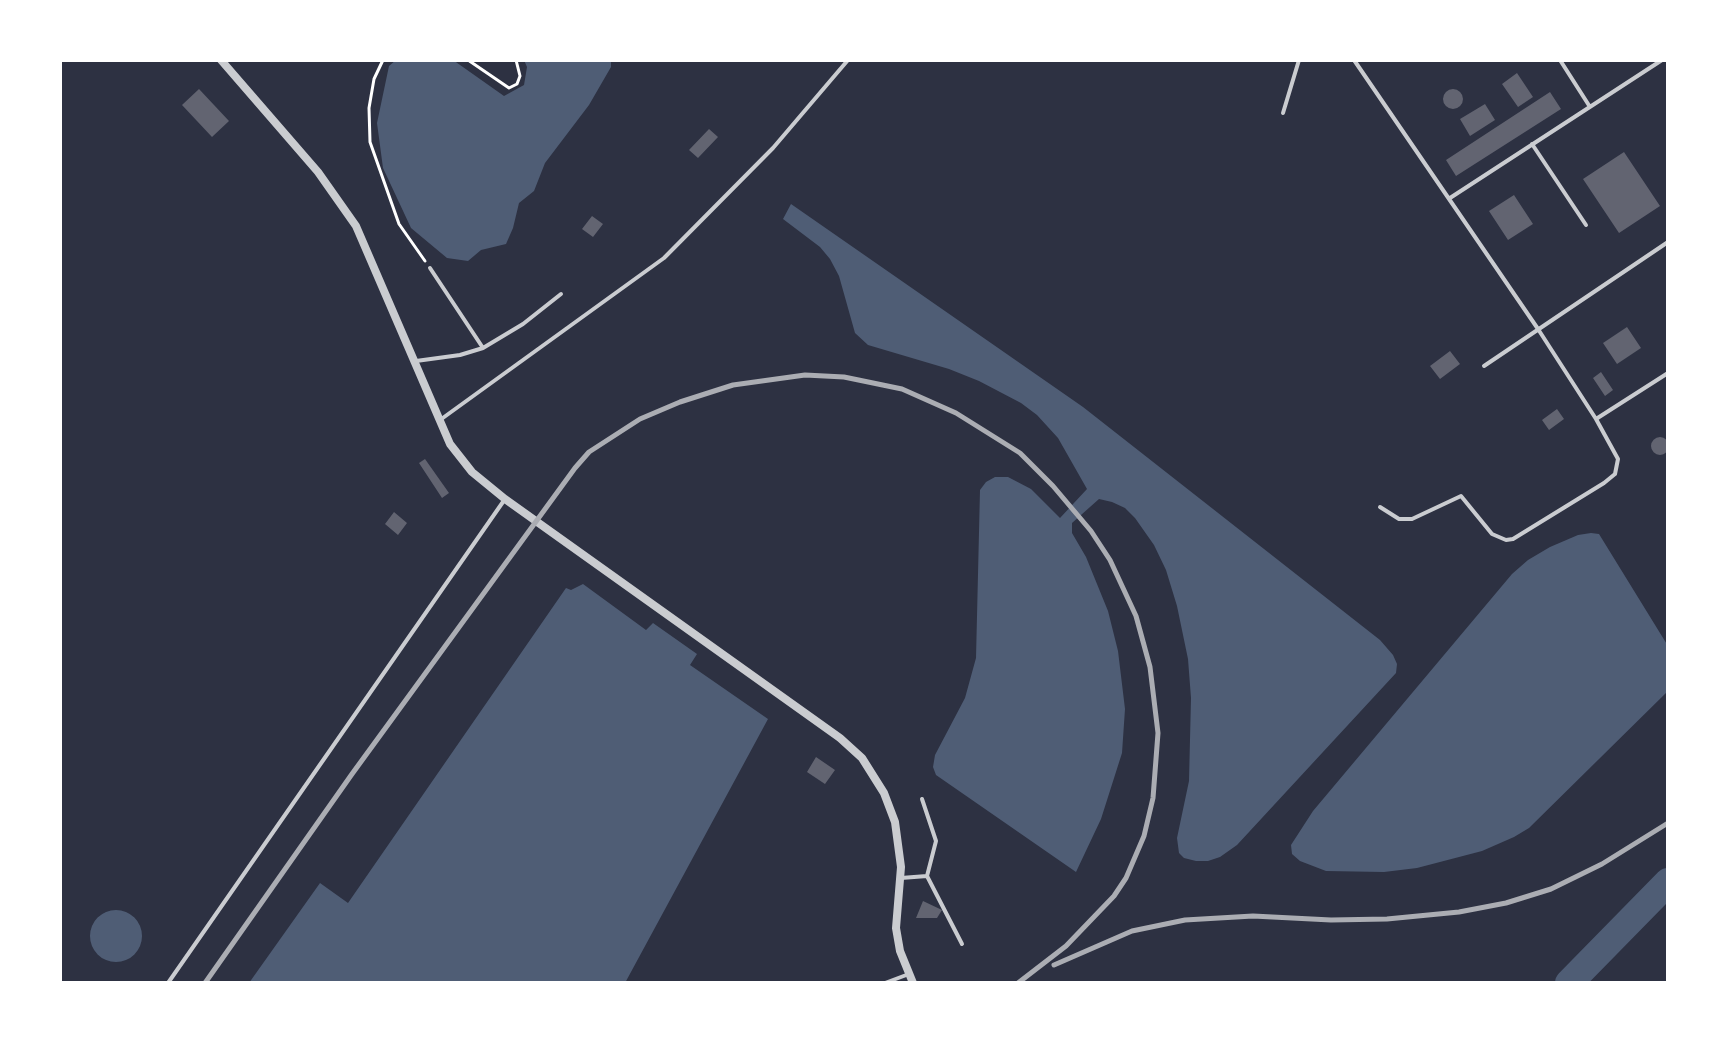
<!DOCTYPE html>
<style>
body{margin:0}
#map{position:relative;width:1728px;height:1043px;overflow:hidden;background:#2d3142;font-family:"Titillium Web",sans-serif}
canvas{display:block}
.frame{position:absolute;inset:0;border:62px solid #fff;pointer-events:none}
</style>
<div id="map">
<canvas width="1728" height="1043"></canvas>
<div class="frame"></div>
</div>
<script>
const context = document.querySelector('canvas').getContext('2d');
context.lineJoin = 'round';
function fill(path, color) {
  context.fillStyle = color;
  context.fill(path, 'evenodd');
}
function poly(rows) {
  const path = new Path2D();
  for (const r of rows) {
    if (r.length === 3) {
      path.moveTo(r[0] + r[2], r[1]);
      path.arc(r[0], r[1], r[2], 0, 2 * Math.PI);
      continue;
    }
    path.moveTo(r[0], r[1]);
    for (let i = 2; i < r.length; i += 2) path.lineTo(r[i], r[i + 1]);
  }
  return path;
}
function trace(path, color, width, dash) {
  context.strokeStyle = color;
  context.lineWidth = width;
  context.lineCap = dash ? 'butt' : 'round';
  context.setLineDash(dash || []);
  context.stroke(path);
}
fill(poly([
 [396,60,453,60,504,96,524,85,527,67,524,60,611,60,611,67,589,105,545,163,534,191,519,203,513,228,506,244,481,250,468,261,447,258,411,228,383,168,377,123,389,66],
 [791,204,1083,407,1380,640,1393,655,1397,664,1396,673,1237,845,1220,857,1208,861,1196,861,1184,858,1179,853,1177,838,1189,781,1191,698,1188,659,1177,606,1166,570,1154,545,1135,518,1125,508,1112,502,1099,499,1072,523,1072,533,1086,557,1108,611,1118,651,1125,709,1122,753,1101,819,1076,872,936,775,933,767,935,755,965,698,976,658,980,490,986,482,995,477,1008,477,1031,489,1060,518,1087,489,1058,438,1037,415,1021,403,979,381,949,369,868,345,855,333,839,276,830,259,820,247,783,219],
 [1591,533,1599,534,1668,646,1668,691,1529,828,1514,837,1482,851,1417,868,1384,872,1326,871,1300,861,1292,854,1291,845,1313,811,1512,574,1528,560,1550,547,1578,535],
 [583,584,646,630,653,623,697,654,690,665,768,719,625,983,249,983,320,883,348,903,566,588,571,590],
 [116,936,26]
]), '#4f5d75');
trace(poly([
 [1569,983,1668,882]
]), '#4f5d75', 28);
fill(poly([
 [1517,73,1533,97,1518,107,1502,84],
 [1453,99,10],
 [199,89,229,121,212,137,182,105],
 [1550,92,1561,109,1456,176,1446,160],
 [1485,104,1495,120,1470,136,1460,119],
 [709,129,718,137,698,158,689,150],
 [1624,152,1660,206,1619,233,1583,179],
 [1514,195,1533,224,1508,240,1489,211],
 [592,216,603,224,593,237,582,229],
 [1627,327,1641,348,1617,364,1603,343],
 [1450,351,1460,364,1440,379,1430,366],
 [1601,372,1613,390,1605,396,1593,378],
 [1557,409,1564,419,1549,430,1542,420],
 [1660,446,9],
 [425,459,449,493,442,498,419,463],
 [394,512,407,523,398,535,385,524],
 [816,757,835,770,825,784,807,772],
 [923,901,942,910,937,918,916,918]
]), '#626471');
trace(poly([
 [383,60,374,79,369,108,370,142,399,224,425,261],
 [468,60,509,88,517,84,520,76,516,60]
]), '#fff', 3);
trace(poly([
 [1354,60,1538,329,1596,419,1618,459,1615,474,1604,483,1513,539,1506,540,1492,534,1461,496,1412,519,1399,519,1380,507],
 [1560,60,1590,107],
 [1283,113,1299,60],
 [1532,144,1586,225],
 [1450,198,1662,60],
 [430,268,483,348],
 [416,361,460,355,483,348,523,324,561,294],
 [1484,366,1668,242],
 [1596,419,1668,373],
 [440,420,664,258,773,148,848,60],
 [922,799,936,841,927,876],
 [901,878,927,876,962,944],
 [168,983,505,499],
 [885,983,909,974]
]), '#caccd0', 4);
trace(poly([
 [221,60,318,172,356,226,450,444,472,472,505,499,840,738,862,758,884,793,895,822,901,867,896,928,900,951,913,983]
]), '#caccd0', 8);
trace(poly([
 [1054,965,1132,931,1185,920,1253,916,1331,920,1387,919,1459,912,1506,903,1551,889,1602,864,1668,823],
 [205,983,352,774,575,468,589,452,640,419,680,402,733,385,805,375,844,377,902,389,956,413,1020,453,1053,486,1091,531,1110,560,1136,616,1150,667,1158,733,1153,798,1144,836,1126,878,1114,896,1066,946,1018,983]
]), '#abadb3', 5);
</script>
